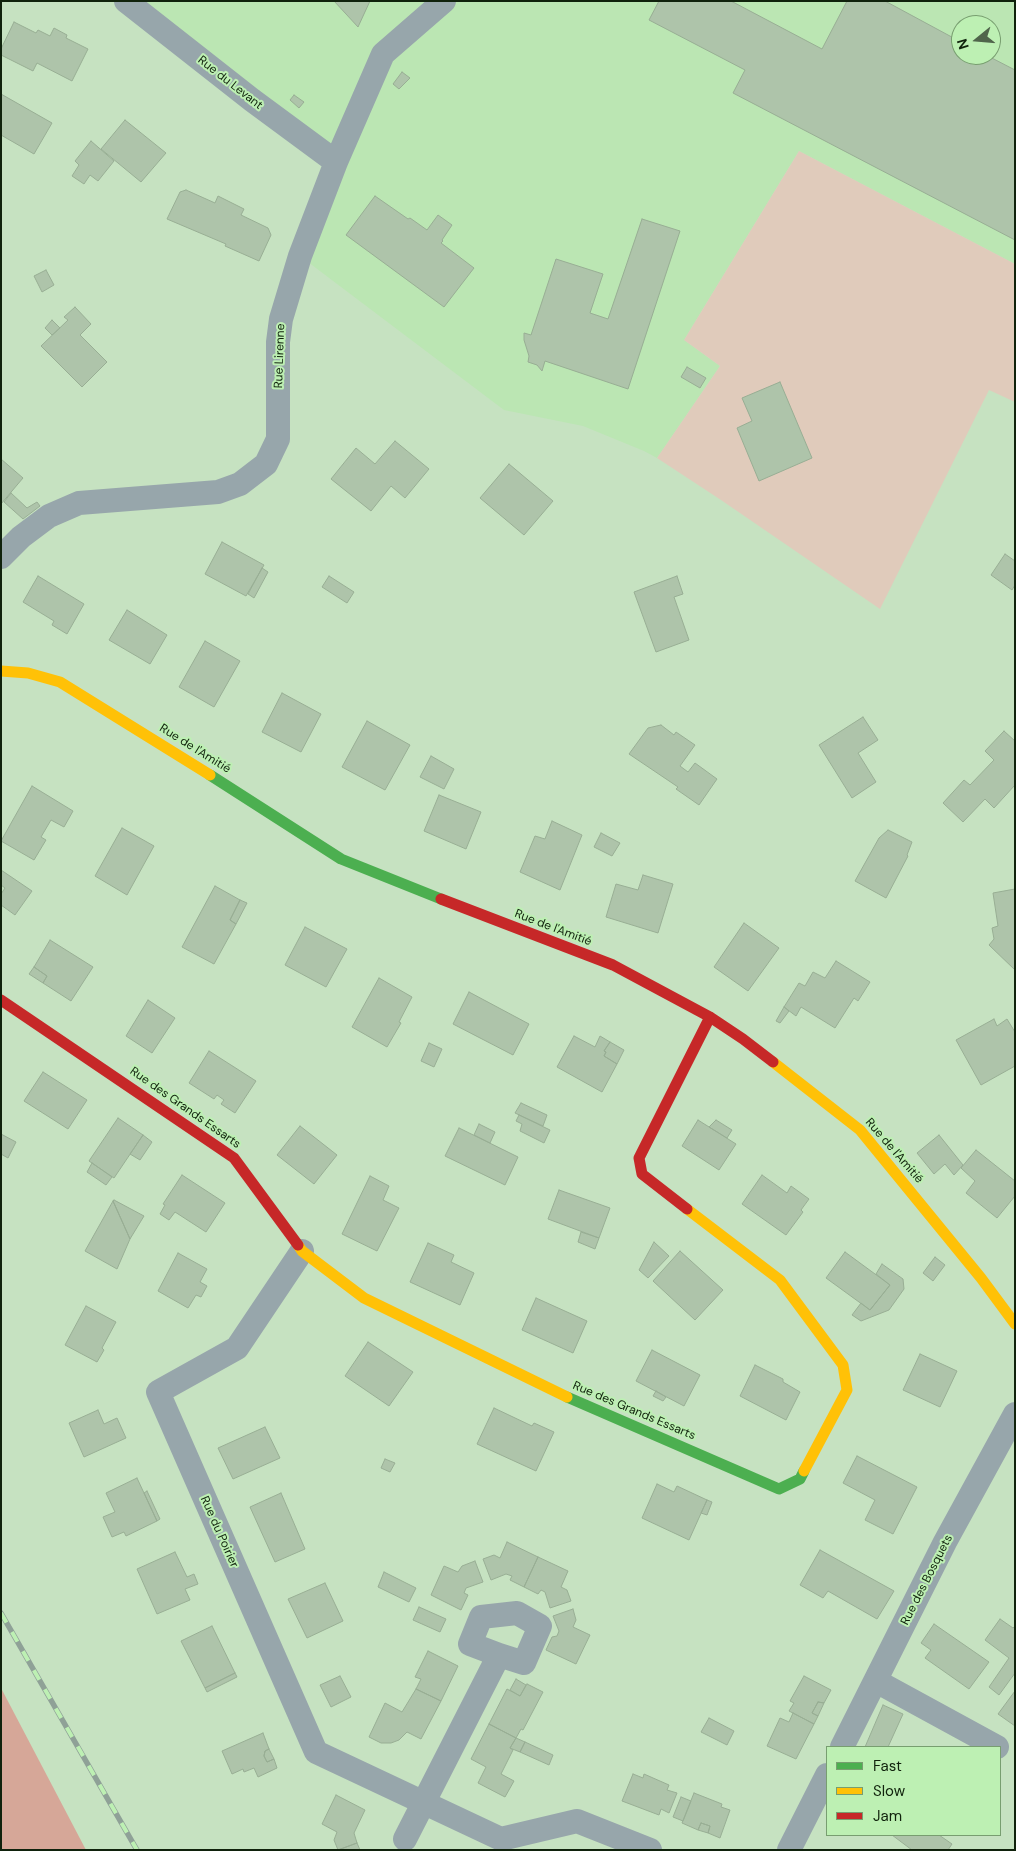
<!DOCTYPE html>
<meta charset="utf-8">
<style>
body{margin:0}
#map{position:relative;width:1016px;height:1851px;overflow:hidden;background:#c6e2c1;font-family:"DM Sans",sans-serif}
canvas{display:block}
.frame{position:absolute;inset:0;border:2px solid #10220c;pointer-events:none}
.legend{position:absolute;left:826px;top:1746px;width:175px;height:90px;box-sizing:border-box;background:#bdf0b3;border:1px solid #789e70;margin:0;padding:6px 9px;list-style:none;font-size:15px;color:#10220c}
.legend li{display:flex;align-items:center;gap:10px;height:25px}
.legend b{width:25px;border:1px solid #789e70}
.north{position:absolute;left:951px;top:15px;width:50px;height:50px;box-sizing:border-box;background:#bdf0b3;border:1px solid #789e70;border-radius:50%;rotate:253deg;font-size:14px;font-weight:700;line-height:20px;text-align:center;color:#10220c}
.north::after{content:'';display:block;margin:auto;width:18px;height:22px;background:#50654b;clip-path:polygon(50% 0,100% 100%,50% 72%,0 100%)}
</style>
<div id="map">
<canvas width="1016" height="1851"></canvas>
<div class="frame"></div>
<ul class="legend">
<li><b style="height:6px;background:#4caf50"></b>Fast</li>
<li><b style="height:6px;background:#ffc107"></b>Slow</li>
<li><b style="height:6px;background:#c62828"></b>Jam</li>
</ul>
<div class="north">N</div>
</div>
<script>
const context = document.querySelector('canvas').getContext('2d');
context.lineJoin = 'round';
function fill(path, color) {
  context.fillStyle = color;
  context.fill(path, 'evenodd');
}
function poly(rows) {
  const path = new Path2D();
  for (const r of rows) {
    path.moveTo(r[0], r[1]);
    for (let i = 2; i < r.length; i += 2) path.lineTo(r[i], r[i + 1]);
  }
  return path;
}
function trace(path, color, width, dash) {
  context.strokeStyle = color;
  context.lineWidth = width;
  context.lineCap = dash ? 'butt' : 'round';
  context.setLineDash(dash || []);
  context.stroke(path);
}
function label(font, color, halo, rows, align = 'center') {
  context.font = font + ' "DM Sans",sans-serif';
  context.lineWidth = 4;
  context.setLineDash([]);
  context.textBaseline = 'middle';
  context.strokeStyle = halo;
  context.fillStyle = color;
  for (const [text, x, y, turn = 0] of rows) {
    context.save();
    context.translate(x, y);
    context.rotate((+turn || 0) * Math.PI / 180);
    context.textAlign = isNaN(turn) ? turn : align;
    if (halo) context.strokeText(text, 0, 0);
    context.fillText(text, 0, 0);
    context.restore();
  }
}
fill(poly([
 [126,1,1015,1,1015,264,799,151,684,340,720,366,657,458,644,451,583,426,504,410,300,256,336,162],
 [961,25,991,25,991,55,961,55]
]), '#bbe6b3');
fill(poly([
 [799,151,1015,264,1015,402,989,390,880,609,721,500,657,458,720,366,684,340]
]), '#e0cbbb');
fill(poly([
 [1,1688,86,1850,1,1850]
]), '#d6a798');
const building = poly([
 [334,1,370,1,358,27,334,1],
 [659,1,731,1,822,49,847,1,885,1,961,42,961,55,986,55,1015,70,1015,240,733,93,745,70,649,20,659,1],
 [14,22,36,33,38,30,50,36,54,28,67,35,66,38,88,49,72,81,37,63,33,71,1,55,1,49,14,22],
 [402,72,410,78,399,89,393,84,402,72],
 [1,94,52,123,34,154,1,135,1,94],
 [294,95,304,102,299,108,290,100,294,95],
 [125,120,166,153,141,182,101,149,125,120],
 [91,141,114,161,98,181,90,175,84,184,72,176,79,165,75,161,91,141],
 [186,190,215,203,218,196,244,209,241,215,268,228,271,235,259,261,225,246,226,244,167,219,180,192,186,190],
 [375,196,408,219,410,218,427,230,438,215,452,225,442,240,443,241,441,243,474,268,444,307,346,235,375,196],
 [642,219,680,231,628,389,545,361,542,371,537,365,528,362,529,356,524,340,524,333,531,335,556,259,603,274,590,313,608,319,642,219],
 [46,270,54,285,42,292,34,276,46,270],
 [75,307,91,324,80,335,107,362,82,387,41,346,68,320,64,317,75,307],
 [52,320,60,328,52,335,45,328,52,320],
 [687,367,706,378,700,388,681,377,687,367],
 [780,382,812,458,759,481,737,428,752,421,742,398,780,382],
 [395,441,429,469,405,498,391,486,371,511,331,479,356,448,375,464,395,441],
 [1,459,23,478,1,504,1,459],
 [509,464,553,501,524,535,480,498,509,464],
 [11,493,27,508,37,502,40,506,23,519,4,502,11,493],
 [222,542,264,565,246,596,205,574,222,542],
 [1005,554,1015,561,1015,585,1012,590,991,575,1005,554],
 [262,568,268,572,254,598,248,594,262,568],
 [38,576,84,604,67,634,52,625,54,621,23,602,38,576],
 [329,576,354,592,347,603,322,587,329,576],
 [677,576,683,594,674,597,689,640,656,652,634,592,677,576],
 [127,610,167,635,150,664,109,640,127,610],
 [205,641,240,661,214,707,179,687,205,641],
 [282,693,321,714,301,752,262,732,282,693],
 [863,717,878,740,858,753,876,782,852,798,819,745,863,717],
 [367,721,410,745,385,790,342,767,367,721],
 [661,725,674,735,676,732,695,745,680,766,688,772,695,763,717,779,699,805,676,789,678,787,629,754,648,728,661,725],
 [1004,731,1015,741,1015,785,994,808,985,799,963,822,943,803,964,780,970,785,994,760,985,751,1004,731],
 [431,756,454,769,444,789,420,777,431,756],
 [32,786,73,811,64,827,51,820,41,837,46,840,34,860,1,841,32,786],
 [439,795,481,812,466,849,424,831,439,795],
 [552,821,582,835,560,890,520,872,535,836,545,839,552,821],
 [122,828,154,846,127,895,95,876,122,828],
 [888,830,912,842,907,855,908,856,886,898,855,881,879,838,888,830],
 [601,833,620,843,612,856,594,847,601,833],
 [1,870,32,891,15,915,1,905,1,894,5,888,1,885,1,870],
 [643,875,673,884,658,933,606,917,616,884,638,890,643,875],
 [215,886,240,900,230,920,236,924,214,964,182,947,215,886],
 [1015,889,1015,970,989,945,994,939,992,928,998,926,993,893,1015,889],
 [240,900,247,903,236,924,230,920,240,900],
 [744,923,779,948,748,991,714,967,744,923],
 [305,927,347,949,326,987,285,965,305,927],
 [50,940,93,967,71,1001,43,983,47,976,34,967,50,940],
 [836,961,870,982,858,1001,854,998,835,1028,801,1007,796,1016,784,1007,799,983,805,986,813,972,825,978,836,961],
 [34,967,47,976,43,983,29,974,34,967],
 [379,978,412,997,399,1022,401,1023,387,1047,352,1027,379,978],
 [469,992,529,1024,513,1055,453,1024,469,992],
 [148,1000,175,1018,152,1053,126,1036,148,1000],
 [784,1007,789,1011,780,1023,776,1021,784,1007],
 [994,1019,997,1026,1007,1019,1015,1032,1015,1066,981,1085,956,1040,994,1019],
 [574,1036,595,1047,600,1036,610,1042,604,1051,606,1052,604,1056,617,1064,602,1092,557,1067,574,1036],
 [610,1042,624,1050,617,1064,604,1056,606,1052,604,1051,610,1042],
 [429,1043,442,1049,434,1067,421,1061,429,1043],
 [209,1051,256,1081,235,1113,221,1104,224,1100,217,1095,214,1099,189,1083,209,1051],
 [43,1072,87,1100,68,1129,24,1101,43,1072],
 [521,1103,547,1115,543,1126,515,1113,521,1103],
 [519,1115,550,1130,544,1143,520,1131,522,1124,516,1121,519,1115],
 [118,1118,143,1135,114,1178,89,1161,118,1118],
 [698,1120,736,1144,719,1170,682,1146,698,1120],
 [716,1120,732,1130,727,1138,709,1127,716,1120],
 [479,1124,495,1132,490,1143,474,1135,479,1124],
 [300,1126,337,1155,314,1184,277,1155,300,1126],
 [459,1128,518,1157,505,1185,445,1156,459,1128],
 [1,1134,16,1142,8,1158,1,1154,1,1134],
 [143,1135,152,1142,140,1160,130,1154,143,1135],
 [939,1135,963,1165,954,1175,945,1164,934,1174,917,1153,939,1135],
 [976,1150,1015,1181,1015,1196,997,1218,966,1193,975,1181,961,1168,976,1150],
 [92,1163,112,1177,106,1185,87,1172,92,1163],
 [182,1175,225,1203,206,1232,175,1212,169,1220,160,1214,165,1205,163,1204,182,1175],
 [762,1175,787,1193,791,1186,809,1199,801,1210,803,1212,786,1235,742,1204,762,1175],
 [370,1176,389,1186,383,1200,399,1208,377,1251,342,1234,370,1176],
 [559,1190,610,1208,599,1238,548,1219,559,1190],
 [114,1200,144,1216,130,1239,113,1201,114,1200],
 [113,1201,130,1239,117,1269,85,1251,113,1201],
 [581,1232,599,1238,595,1249,578,1242,581,1232],
 [654,1242,669,1256,648,1278,639,1270,654,1242],
 [428,1243,454,1255,451,1262,474,1273,460,1305,410,1282,428,1243],
 [680,1251,723,1290,695,1320,653,1281,680,1251],
 [845,1252,890,1285,870,1310,826,1278,845,1252],
 [178,1253,207,1269,200,1282,207,1286,201,1297,196,1295,188,1308,158,1291,178,1253],
 [935,1257,945,1265,933,1281,923,1273,935,1257],
 [882,1264,903,1279,904,1289,889,1310,861,1321,852,1315,861,1303,870,1310,890,1285,876,1274,882,1264],
 [536,1298,587,1321,573,1353,522,1330,536,1298],
 [86,1306,116,1322,102,1348,104,1350,97,1362,65,1345,86,1306],
 [368,1342,413,1372,389,1406,345,1376,368,1342],
 [652,1350,700,1375,684,1406,636,1381,652,1350],
 [920,1354,957,1371,940,1407,903,1390,920,1354],
 [755,1365,783,1379,783,1382,800,1392,786,1420,740,1396,755,1365],
 [656,1391,666,1397,663,1401,653,1396,656,1391],
 [494,1408,532,1426,534,1423,554,1432,536,1471,477,1444,494,1408],
 [98,1410,104,1424,117,1418,126,1438,84,1457,69,1423,98,1410],
 [265,1427,280,1458,233,1479,218,1448,265,1427],
 [857,1456,917,1487,893,1534,865,1520,875,1500,843,1483,857,1456],
 [385,1459,395,1463,390,1472,381,1468,385,1459],
 [137,1478,157,1521,126,1536,124,1532,112,1537,103,1517,115,1512,106,1493,137,1478],
 [657,1484,674,1492,677,1486,707,1500,689,1540,642,1518,657,1484],
 [147,1491,160,1519,157,1521,144,1493,147,1491],
 [281,1493,305,1549,275,1562,250,1507,281,1493],
 [707,1500,712,1502,707,1515,701,1513,707,1500],
 [507,1542,538,1557,524,1587,510,1580,512,1576,506,1574,491,1580,483,1559,494,1555,500,1558,507,1542],
 [820,1550,894,1591,877,1619,828,1591,823,1598,800,1585,820,1550],
 [175,1552,187,1577,194,1574,198,1584,185,1589,190,1600,157,1614,137,1569,175,1552],
 [538,1557,568,1571,561,1587,567,1590,571,1601,550,1608,545,1592,541,1590,538,1594,524,1587,538,1557],
 [475,1561,483,1582,466,1588,464,1593,468,1595,461,1610,431,1595,444,1566,458,1572,462,1566,475,1561],
 [384,1572,416,1588,409,1602,378,1587,384,1572],
 [325,1583,343,1621,307,1638,288,1599,325,1583],
 [419,1607,446,1619,440,1632,413,1620,419,1607],
 [573,1609,576,1620,573,1627,590,1635,576,1664,546,1650,552,1637,557,1636,559,1631,553,1616,573,1609],
 [1000,1619,1013,1628,1015,1626,1015,1673,999,1695,989,1687,1009,1658,985,1640,1000,1619],
 [934,1624,989,1662,969,1689,925,1658,931,1650,921,1643,934,1624],
 [212,1626,235,1673,205,1688,181,1641,212,1626],
 [428,1651,458,1666,441,1701,416,1689,421,1679,415,1677,428,1651],
 [235,1673,237,1677,207,1692,205,1688,235,1673],
 [340,1676,351,1697,331,1707,320,1685,340,1676],
 [804,1676,831,1690,824,1703,818,1702,812,1713,818,1716,814,1724,789,1711,794,1703,790,1701,804,1676],
 [516,1679,526,1685,520,1696,510,1690,516,1679],
 [527,1684,543,1692,523,1730,521,1729,516,1738,489,1724,507,1689,520,1696,527,1684],
 [416,1689,441,1701,421,1739,407,1732,399,1740,391,1743,381,1743,369,1737,385,1703,402,1712,416,1689],
 [1015,1691,1015,1726,998,1714,1015,1691],
 [818,1702,824,1703,818,1716,812,1713,818,1702],
 [883,1705,903,1714,888,1747,865,1747,883,1705],
 [793,1713,814,1724,796,1759,767,1746,780,1718,789,1722,793,1713],
 [709,1718,734,1731,727,1745,701,1732,709,1718],
 [489,1724,516,1738,510,1748,513,1750,501,1774,514,1781,505,1797,478,1783,486,1767,471,1759,489,1724],
 [263,1733,269,1749,265,1751,264,1756,267,1762,274,1759,277,1768,258,1777,254,1768,244,1772,243,1769,232,1774,222,1751,263,1733],
 [516,1738,525,1742,520,1752,510,1748,516,1738],
 [525,1742,553,1755,549,1765,520,1752,525,1742],
 [269,1749,274,1759,267,1762,264,1756,265,1751,269,1749],
 [633,1774,643,1778,644,1774,669,1785,667,1790,677,1793,669,1813,661,1809,659,1815,622,1801,633,1774],
 [694,1793,722,1804,721,1807,730,1810,720,1838,708,1833,710,1826,701,1823,698,1830,682,1823,694,1793],
 [336,1795,365,1810,354,1833,357,1843,338,1850,334,1840,337,1832,322,1824,336,1795],
 [681,1797,691,1801,683,1821,673,1817,681,1797],
 [701,1823,710,1826,708,1833,698,1830,701,1823],
 [892,1835,939,1835,952,1844,948,1850,912,1850,892,1835],
 [357,1843,360,1850,338,1850,357,1843]
]);
fill(building, '#aec4aa');
trace(building, '#98ae94', 1);
trace(poly([
 [126,1,252,100,336,162],
 [1,557,21,537,49,516,79,503,218,492,240,484,266,464,278,439,278,342,281,319,300,256,336,162,383,54,444,1],
 [302,1251,237,1348,158,1392,316,1752,501,1839,577,1821,650,1850],
 [876,1681,997,1747],
 [842,1747,945,1542,1015,1414],
 [405,1839,499,1655,524,1663,540,1626,517,1613,481,1617,470,1644,499,1655],
 [789,1850,827,1775]
]), '#97a6ab', 24);
trace(poly([
 [210,775,341,859,441,899],
 [567,1397,779,1489,800,1479,804,1471]
]), '#4caf50', 11);
trace(poly([
 [1,671,28,673,60,682,210,775],
 [773,1062,860,1130,981,1278,1015,1324],
 [687,1209,780,1280,843,1365,847,1390,804,1471],
 [298,1245,302,1251,364,1298,567,1397]
]), '#ffc107', 11);
trace(poly([
 [441,899,613,965,710,1017,743,1039,773,1062],
 [1,1000,234,1158,298,1245],
 [687,1209,642,1174,639,1158,710,1017]
]), '#c62828', 11);
const rail = poly([
 [1,1613,137,1850]
]);
trace(rail, '#8fa197', 5.5);
trace(rail, '#bdf0b3', 4, [11]);
label('12px', '#10220c', '#bdf0b3', [
 ["Rue du Levant",230,83,38],
 ["Rue Lirenne",280,356,-88],
 ["Rue de l'Amitié",195,749,32],
 ["Rue de l'Amitié",553,928,21],
 ["Rue des Grands Essarts",185,1108,35],
 ["Rue de l'Amitié",894,1151,49],
 ["Rue des Grands Essarts",634,1411,23],
 ["Rue du Poirier",219,1532,66],
 ["Rue des Bosquets",927,1580,-63]
]);
</script>
